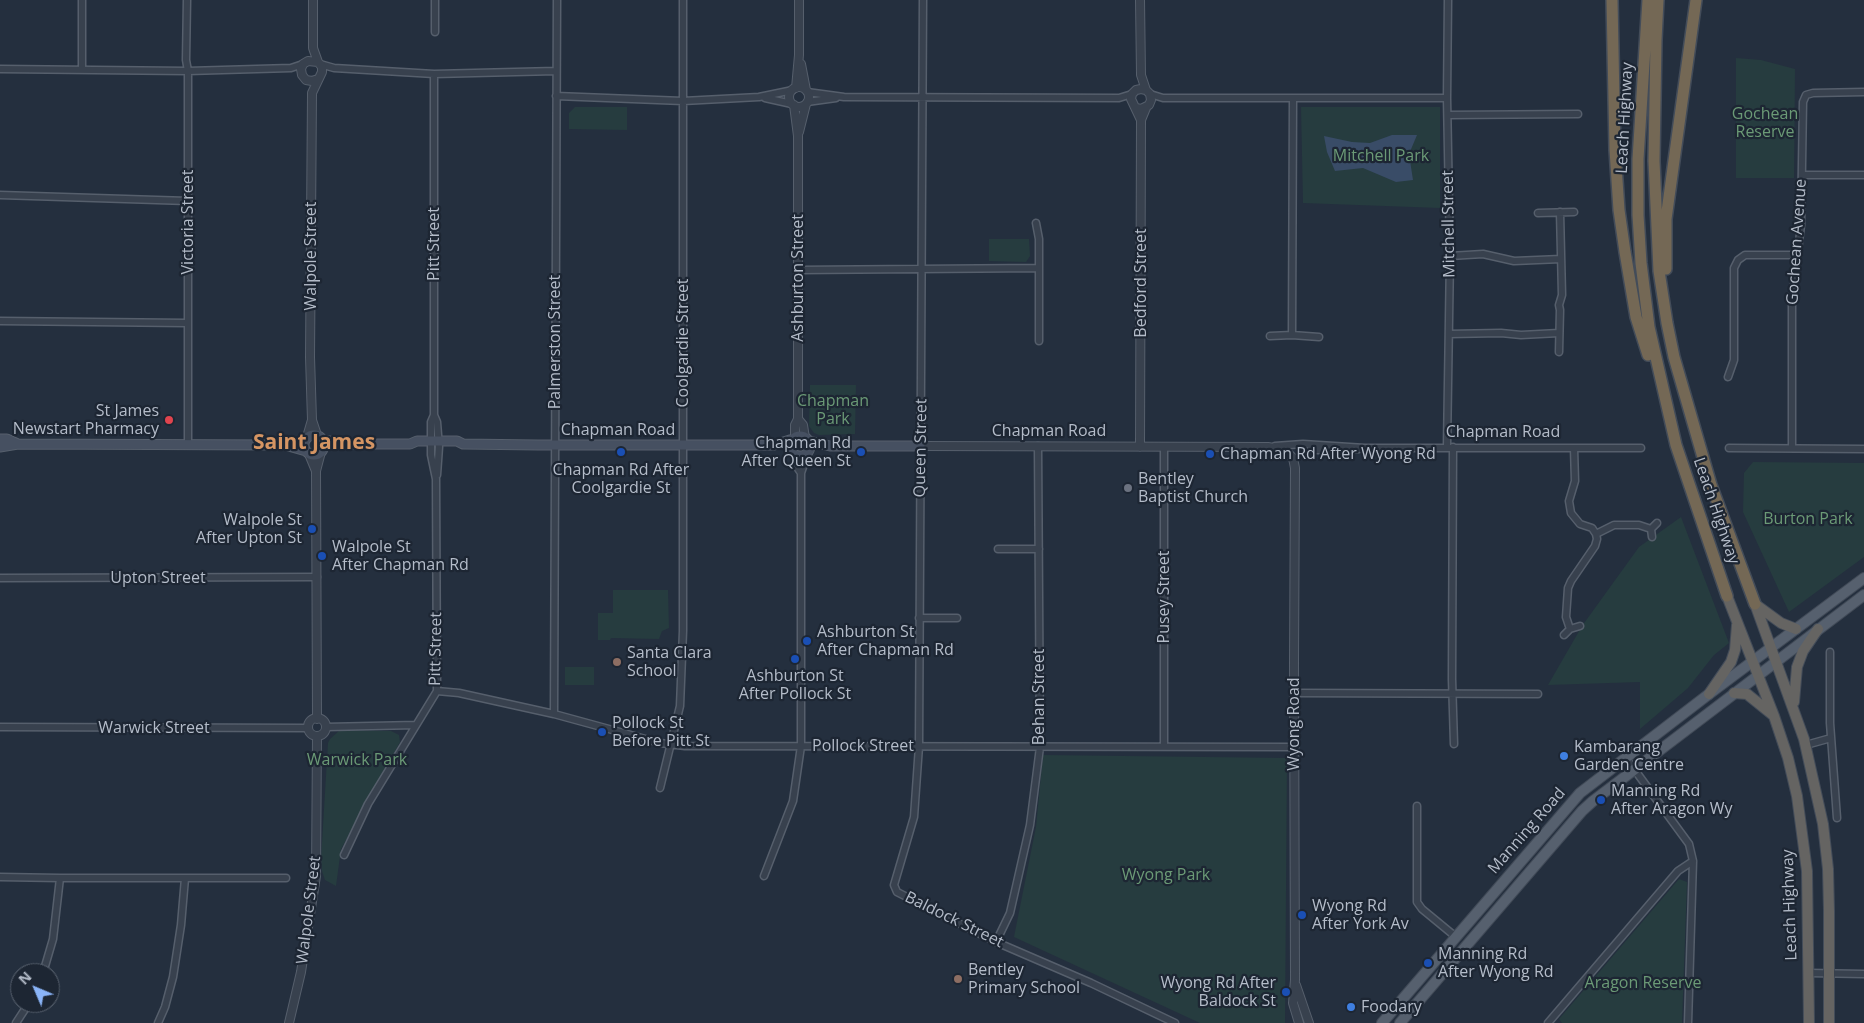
<!DOCTYPE html>
<style>
body{margin:0}
#map{position:relative;width:1864px;height:1023px;overflow:hidden;background:#242f3e;font-family:"Open Sans",sans-serif}
canvas{display:block}
.north{position:absolute;left:10px;top:963px;width:50px;height:50px;box-sizing:border-box;background:#1d2633;border:1px solid #59626f;border-radius:50%;rotate:315deg;font-size:14px;font-weight:700;line-height:20px;text-align:center;color:#b4bcc9}
.north::after{content:'';display:block;margin:auto;width:18px;height:22px;background:#8ab4f8;clip-path:polygon(50% 0,100% 100%,50% 72%,0 100%)}
</style>
<div id="map">
<canvas width="1864" height="1023"></canvas>
<div class="north">N</div>
</div>
<script>
const context = document.querySelector('canvas').getContext('2d');
context.lineJoin = 'round';
function fill(path, color) {
  context.fillStyle = color;
  context.fill(path, 'evenodd');
}
function poly(rows) {
  const path = new Path2D();
  for (const r of rows) {
    if (r.length === 3) {
      path.moveTo(r[0] + r[2], r[1]);
      path.arc(r[0], r[1], r[2], 0, 2 * Math.PI);
      continue;
    }
    path.moveTo(r[0], r[1]);
    for (let i = 2; i < r.length; i += 2) path.lineTo(r[i], r[i + 1]);
  }
  return path;
}
function trace(path, color, width, dash) {
  context.strokeStyle = color;
  context.lineWidth = width;
  context.lineCap = dash ? 'butt' : 'round';
  context.setLineDash(dash || []);
  context.stroke(path);
}
function label(font, color, halo, rows, align = 'center') {
  context.font = font + ' "Open Sans",sans-serif';
  context.lineWidth = 4.5;
  context.setLineDash([]);
  context.textBaseline = 'middle';
  context.strokeStyle = halo;
  context.fillStyle = color;
  for (const [text, x, y, turn = 0] of rows) {
    context.save();
    context.translate(x, y);
    context.rotate((+turn || 0) * Math.PI / 180);
    context.textAlign = isNaN(turn) ? turn : align;
    if (halo) context.strokeText(text, 0, 0);
    context.fillText(text, 0, 0);
    context.restore();
  }
}
fill(poly([
 [1736,58,1761,60,1795,69,1794,178,1736,178],
 [575,107,627,107,627,130,569,129,569,113],
 [1301,107,1440,107,1440,208,1303,203],
 [989,239,1029,239,1030,256,1026,262,989,261],
 [810,385,856,385,855,434,819,435,814,433,809,426],
 [1753,462,1864,463,1864,557,1789,612,1743,512,1744,473],
 [1681,517,1729,643,1714,655,1688,688,1640,729,1640,682,1548,685,1582,626,1639,547],
 [613,590,668,590,669,628,662,631,659,639,611,638,610,640,598,640,598,613,613,613],
 [565,667,594,667,594,685,565,685],
 [340,730,391,731,399,735,400,742,341,849,336,886,325,880,322,871,321,859,328,743,330,739],
 [1043,755,1287,758,1285,1023,1200,1023,1014,937,1036,827],
 [1679,879,1687,882,1682,1023,1562,1023,1559,1019]
]), '#263c3f');
fill(poly([
 [1392,135,1417,135,1409,154,1413,180,1396,182,1363,168,1335,171,1327,152,1324,136,1352,142,1370,143]
]), '#394c67');
const minor = poly([
 [82,0,82,69],
 [187,0,186,60,188,71,188,444],
 [435,0,435,32],
 [923,0,919,746,914,817,894,885,897,892,996,942,1091,983,1175,1023],
 [320,64,334,68,434,74,556,71],
 [0,69,188,71,291,68,303,64],
 [807,92,844,97,1119,98,1132,94],
 [1150,94,1163,98,1447,98],
 [556,96,683,101,759,97,793,90],
 [765,98,792,104],
 [807,102,836,98],
 [1448,115,1578,114],
 [1803,175,1864,175],
 [0,195,188,201],
 [1538,213,1574,212],
 [1036,223,1039,239,1039,341],
 [1450,256,1483,254,1514,261,1561,259],
 [798,270,1039,268],
 [0,321,187,323],
 [1449,334,1501,333,1521,335,1559,333],
 [1292,335,1293,99],
 [1270,336,1292,335,1319,337],
 [1559,352,1560,310,1559,305,1562,295,1560,212],
 [1728,377,1734,360,1734,268,1738,260,1745,255,1798,255],
 [434,415,437,422,439,447,437,475],
 [1314,445,1311,447,1314,450,1350,450,1359,449],
 [1275,446,1303,444,1365,448,1641,448],
 [1447,447,1450,256,1447,98,1448,0],
 [1453,447,1452,679,1454,744],
 [1792,447,1792,301,1801,225,1803,102,1806,95,1813,93,1864,92],
 [1574,448,1575,481,1569,501,1571,513,1580,524,1592,528,1596,534],
 [1729,448,1864,449],
 [795,455,795,464,801,473],
 [1596,534,1614,525,1639,525,1651,529],
 [1652,537,1651,529,1657,523],
 [998,549,1039,549],
 [0,578,317,577],
 [919,618,957,618],
 [1570,629,1566,617,1568,588,1571,581,1595,546,1597,539,1596,534],
 [1564,635,1570,629,1580,626],
 [1830,652,1830,723,1837,818],
 [437,691,459,693,554,714,660,743,685,746,1295,747],
 [1295,693,1538,694],
 [554,714,557,0],
 [0,727,308,728],
 [326,727,416,725],
 [1806,745,1831,738],
 [1164,747,1164,447],
 [1626,758,1689,844,1693,861,1688,1023],
 [660,788,680,706,683,631,683,0],
 [1417,806,1417,902,1422,909,1456,937],
 [344,855,368,804,437,691,436,479,431,455,431,422,434,415,434,74],
 [764,876,793,801,801,746,801,473,804,464,805,454],
 [0,877,60,878,286,878],
 [996,942,1010,913,1030,825,1040,747,1038,446],
 [43,973,53,939,60,878],
 [1809,973,1864,974],
 [16,1023,29,1003],
 [158,1023,165,1007,173,977,181,925,185,878],
 [1548,1023,1678,871,1693,861]
]);
const tertiary = poly([
 [313,0,313,48,318,62],
 [1140,0,1141,75,1146,90],
 [801,64,806,90],
 [799,97,10],
 [796,88,799,55,799,0],
 [794,105,798,136,798,419,795,425,795,437],
 [1136,108,1141,109,1149,105,1151,100,1150,94,1146,90,1141,89,1136,90,1132,94,1131,99,1141,120],
 [799,132,806,104],
 [798,419,803,425,805,438],
 [317,435,312,420,310,357,312,93,322,72,322,67,318,62,308,61,303,64,301,69,302,75,306,80,312,81,318,79],
 [307,437,312,420],
 [920,446,1268,447,1285,450,1293,458,1295,468,1294,663,1295,980,1293,1003,1299,1023],
 [1140,447,1141,120,1146,108],
 [309,454,316,471,317,719],
 [316,471,321,452],
 [317,727,9],
 [1296,985,1309,1023],
 [289,1023,301,972,316,876,317,736]
]);
const secondary = poly([
 [314,445,10],
 [800,446,10],
 [0,439,7,439,18,444],
 [323,440,347,444,410,444,417,441,457,441,463,444,538,445,774,445,793,439],
 [809,441,830,446,920,446],
 [0,447,18,444,285,445,306,451]
]);
const primary = poly([
 [1382,1023,1580,793,1709,694,1864,578],
 [1400,1023,1582,811,1593,801,1864,595]
]);
const trunk = poly([
 [1727,596,1774,716,1788,758,1797,796,1807,871,1809,1023],
 [1755,604,1804,739,1823,824,1828,869,1829,911,1829,1023],
 [1755,604,1781,623,1796,629],
 [1734,693,1747,694,1773,715],
 [1709,694,1731,662,1735,650,1737,625],
 [1794,702,1797,667,1803,651,1818,629]
]);
const motorway = poly([
 [1612,0,1615,150,1619,210,1625,252,1636,317,1648,355],
 [1648,0,1638,159,1638,215,1641,263,1649,327,1676,445,1727,596],
 [1658,0,1656,40,1654,161,1659,271,1667,323,1674,357,1711,485,1755,604],
 [1666,269,1666,219,1696,0]
]);
trace(minor, '#565f6c', 9);
trace(tertiary, '#565f6c', 10);
trace(secondary, '#565f6c', 11);
trace(primary, '#414a57', 12);
trace(trunk, '#434c59', 12);
trace(motorway, '#434c59', 14);
trace(minor, '#38414e', 6);
trace(tertiary, '#38414e', 8);
trace(secondary, '#465061', 9);
trace(primary, '#56606e', 10);
trace(trunk, '#656462', 10);
trace(motorway, '#746855', 11);
for (const [x, y, r, color] of [
 [169,420,5,"#e0444e"],
 [621,452,5,"#1a4fb4"],
 [861,452,5,"#1a4fb4"],
 [1210,454,5,"#1a4fb4"],
 [1128,488,5,"#6b7280"],
 [312,529,5,"#1a4fb4"],
 [322,556,5,"#1a4fb4"],
 [807,641,5,"#1a4fb4"],
 [795,659,5,"#1a4fb4"],
 [617,662,5,"#8d6e63"],
 [602,732,5,"#1a4fb4"],
 [1564,756,5,"#3f7fe0"],
 [1601,800,5,"#1a4fb4"],
 [1302,915,5,"#1a4fb4"],
 [1428,963,5,"#1a4fb4"],
 [958,979,5,"#8d6e63"],
 [1286,992,5,"#1a4fb4"],
 [1351,1007,5,"#3f7fe0"]
]) {
  const dot = new Path2D();
  dot.arc(x, y, r, 0, 2 * Math.PI);
  context.fillStyle = color;
  context.fill(dot);
  trace(dot, '#1d2633', 2);
}
label('16px', '#6b9a76', '#1d2633', [
 ["Gochean",1765,114],
 ["Reserve",1765,132],
 ["Mitchell Park",1381,156],
 ["Chapman",833,401],
 ["Park",833,419],
 ["Burton Park",1808,519],
 ["Warwick Park",357,760],
 ["Wyong Park",1166,875],
 ["Aragon Reserve",1643,983]
]);
label('16px', '#b4bcc9', '#1d2633', [
 ["Leach Highway",1625,118,-87],
 ["Victoria Street",188,222,-90],
 ["Mitchell Street",1449,224,-91],
 ["Gochean Avenue",1797,242,-86],
 ["Pitt Street",434,244,-90],
 ["Walpole Street",311,256,-90],
 ["Ashburton Street",798,278,-90],
 ["Bedford Street",1141,283,-90],
 ["Palmerston Street",555,342,-90],
 ["Coolgardie Street",683,343,-90],
 ["Chapman Road",618,430],
 ["Chapman Road",1049,431],
 ["Chapman Road",1503,432],
 ["Queen Street",921,448,-89],
 ["Leach Highway",1716,511,71],
 ["Upton Street",158,578],
 ["Pusey Street",1164,597,-90],
 ["Pitt Street",436,649,-89],
 ["Behan Street",1039,697,-90],
 ["Wyong Road",1294,724,-90],
 ["Warwick Street",154,728],
 ["Pollock Street",863,746],
 ["Manning Road",1527,831,-49],
 ["Leach Highway",1790,905,-92],
 ["Walpole Street",309,910,-83],
 ["Baldock Street",954,920,26]
]);
label('16px', '#b4bcc9', '#1d2633', [
 ["St James",159,411,"right"],
 ["Newstart Pharmacy",159,429,"right"],
 ["Chapman Rd",851,443,"right"],
 ["After Queen St",851,461,"right"],
 ["Chapman Rd After Wyong Rd",1220,454],
 ["Chapman Rd After",621,470,"center"],
 ["Coolgardie St",621,488,"center"],
 ["Bentley",1138,479],
 ["Baptist Church",1138,497],
 ["Walpole St",302,520,"right"],
 ["After Upton St",302,538,"right"],
 ["Walpole St",332,547],
 ["After Chapman Rd",332,565],
 ["Ashburton St",817,632],
 ["After Chapman Rd",817,650],
 ["Santa Clara",627,653],
 ["School",627,671],
 ["Ashburton St",795,676,"center"],
 ["After Pollock St",795,694,"center"],
 ["Pollock St",612,723],
 ["Before Pitt St",612,741],
 ["Kambarang",1574,747],
 ["Garden Centre",1574,765],
 ["Manning Rd",1611,791],
 ["After Aragon Wy",1611,809],
 ["Wyong Rd",1312,906],
 ["After York Av",1312,924],
 ["Manning Rd",1438,954],
 ["After Wyong Rd",1438,972],
 ["Bentley",968,970],
 ["Primary School",968,988],
 ["Wyong Rd After",1276,983,"right"],
 ["Baldock St",1276,1001,"right"],
 ["Foodary",1361,1007]
], 'left');
label('bold 21px', '#d59563', '#1d2633', [
 ["Saint James",314,443]
]);
</script>
